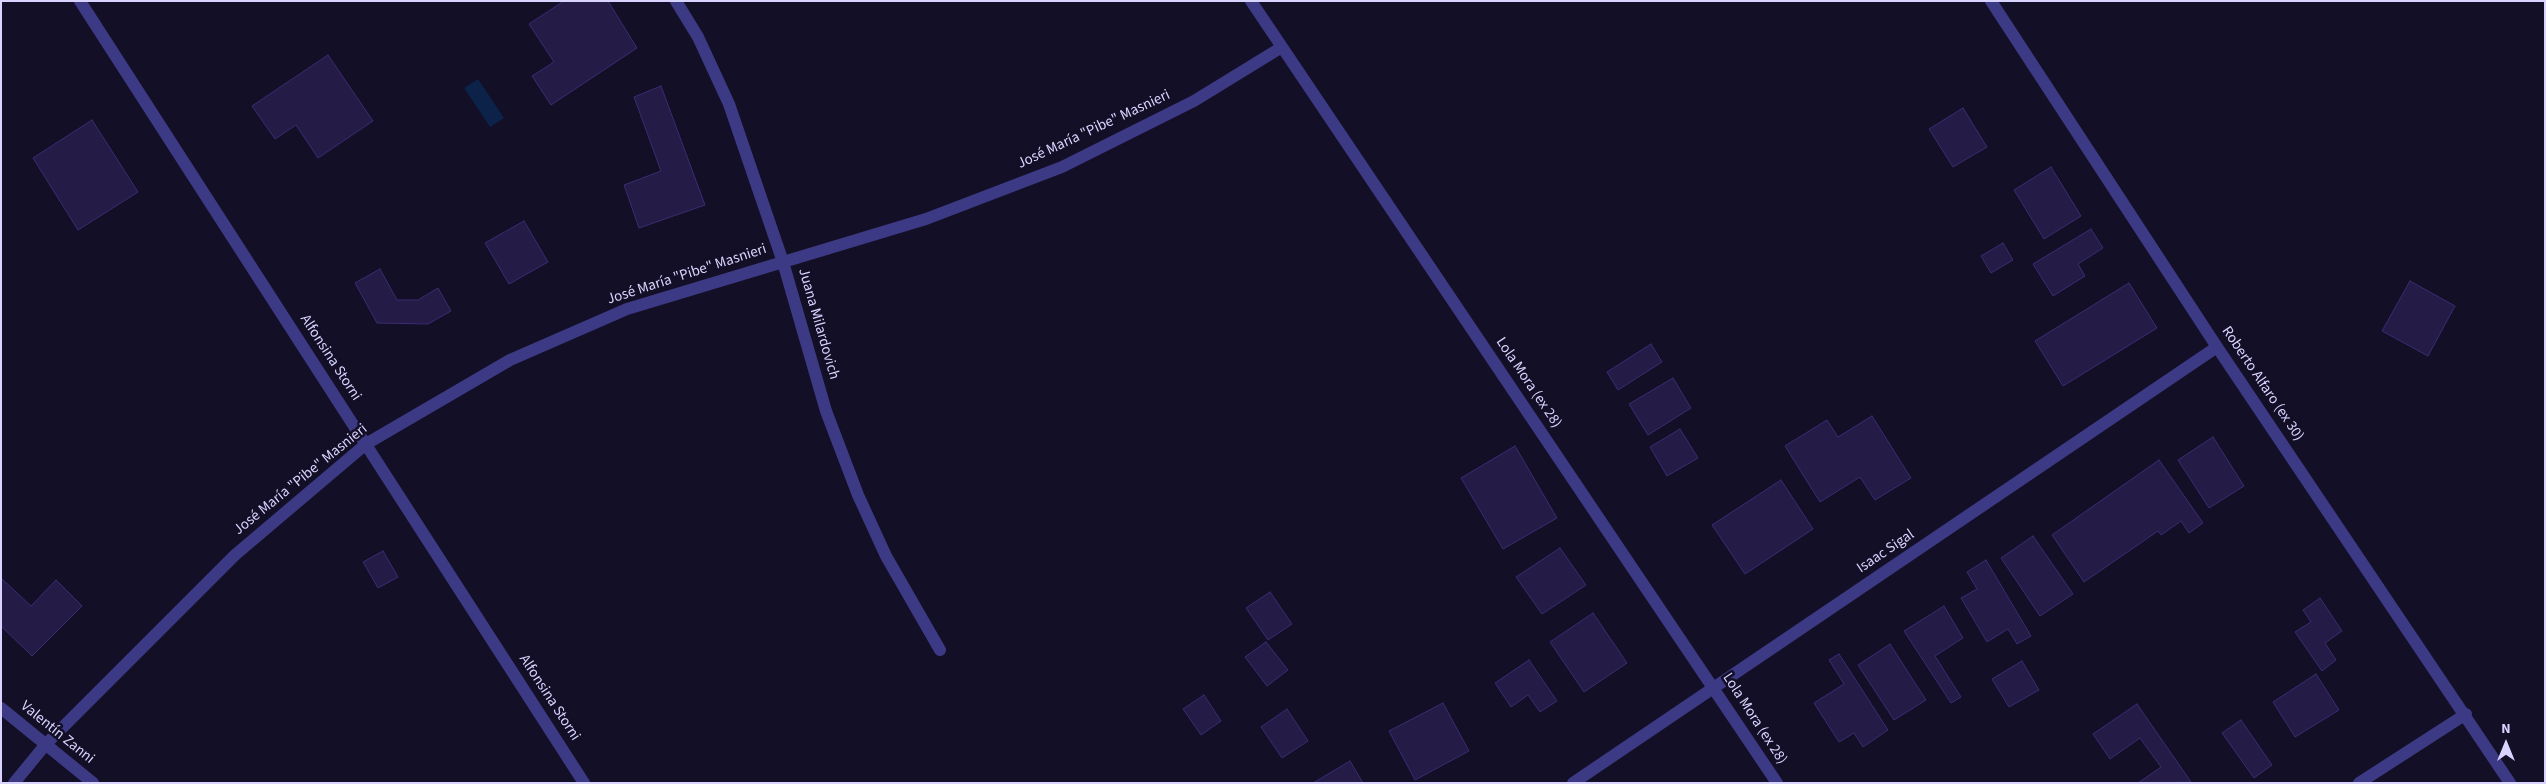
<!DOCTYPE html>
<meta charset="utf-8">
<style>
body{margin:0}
#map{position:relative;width:2546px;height:784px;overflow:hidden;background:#130f26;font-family:"Source Sans 3",sans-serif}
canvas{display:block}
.frame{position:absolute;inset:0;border:2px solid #d9d4ff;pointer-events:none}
.north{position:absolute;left:2481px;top:719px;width:50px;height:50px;-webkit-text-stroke:4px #130f26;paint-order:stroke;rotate:0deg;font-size:14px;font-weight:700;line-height:20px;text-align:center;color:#d9d4ff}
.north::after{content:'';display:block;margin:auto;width:18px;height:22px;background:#d9d4ff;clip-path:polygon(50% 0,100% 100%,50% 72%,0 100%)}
</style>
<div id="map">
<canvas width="2546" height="784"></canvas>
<div class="frame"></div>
<div class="north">N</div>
</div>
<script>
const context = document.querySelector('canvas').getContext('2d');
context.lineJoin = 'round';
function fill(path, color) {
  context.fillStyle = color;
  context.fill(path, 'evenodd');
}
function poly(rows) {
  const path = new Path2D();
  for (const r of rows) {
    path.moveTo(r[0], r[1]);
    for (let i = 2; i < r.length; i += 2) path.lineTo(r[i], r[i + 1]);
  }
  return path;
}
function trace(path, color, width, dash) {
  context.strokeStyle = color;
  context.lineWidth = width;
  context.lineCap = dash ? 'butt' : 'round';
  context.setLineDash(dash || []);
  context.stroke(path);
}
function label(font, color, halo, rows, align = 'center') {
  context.font = font + ' "Source Sans 3",sans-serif';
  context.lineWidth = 5;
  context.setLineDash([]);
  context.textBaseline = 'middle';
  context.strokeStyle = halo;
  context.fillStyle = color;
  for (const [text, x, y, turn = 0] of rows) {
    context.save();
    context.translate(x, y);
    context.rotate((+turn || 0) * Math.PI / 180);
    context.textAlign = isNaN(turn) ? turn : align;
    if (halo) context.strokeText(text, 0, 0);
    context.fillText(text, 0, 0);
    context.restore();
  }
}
fill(poly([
 [478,79,504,118,490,127,464,88]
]), '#0c2248');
const building = poly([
 [564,1,608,1,637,48,551,105,532,76,554,62,529,24,564,1],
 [328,55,373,121,318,158,296,125,275,139,252,106,328,55],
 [661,86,705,205,639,228,624,185,661,171,634,97,661,86],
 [1963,108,1987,147,1953,167,1929,129,1963,108],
 [92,120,138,192,78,230,33,158,92,120],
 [2051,167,2081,216,2044,239,2014,190,2051,167],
 [524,221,548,262,509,284,485,243,524,221],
 [2091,229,2103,248,2078,264,2085,276,2053,296,2033,264,2091,229],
 [2003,243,2013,260,1991,273,1981,256,2003,243],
 [380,269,397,300,418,300,438,288,451,311,428,324,377,323,355,283,380,269],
 [2410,281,2455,306,2428,356,2382,331,2410,281],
 [2129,283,2157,328,2063,386,2035,341,2129,283],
 [1651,344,1662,362,1618,390,1607,372,1651,344],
 [1673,378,1691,408,1648,435,1629,404,1673,378],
 [1872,416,1911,478,1875,500,1860,477,1820,502,1785,446,1827,420,1838,437,1872,416],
 [1680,429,1698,458,1667,476,1650,447,1680,429],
 [2213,437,2244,486,2209,508,2178,460,2213,437],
 [1515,446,1557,518,1503,549,1461,478,1515,446],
 [2159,460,2203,523,2189,533,2181,521,2161,535,2158,531,2084,582,2052,535,2159,460],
 [1781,480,1813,529,1745,574,1712,525,1781,480],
 [2033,536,2073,594,2040,616,2001,558,2033,536],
 [1560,548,1586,585,1542,614,1516,577,1560,548],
 [383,551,398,577,378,588,363,562,383,551],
 [1986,560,2031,636,2017,644,2008,629,1987,642,1961,598,1977,589,1967,572,1986,560],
 [1,578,31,606,56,580,82,606,32,656,1,626,1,578],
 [1270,592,1292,624,1268,640,1246,608,1270,592],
 [2320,598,2342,631,2325,643,2336,660,2322,671,2295,632,2311,622,2303,610,2320,598],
 [1944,606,1963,638,1935,656,1961,697,1951,703,1904,631,1944,606],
 [1593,613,1627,663,1584,692,1550,642,1593,613],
 [1266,642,1288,670,1267,686,1245,657,1266,642],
 [1890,644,1926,700,1894,720,1858,665,1890,644],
 [1839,654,1888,730,1863,747,1854,733,1839,742,1814,703,1844,684,1829,660,1839,654],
 [1529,660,1557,701,1540,712,1528,695,1511,707,1495,683,1529,660],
 [2022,661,2039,690,2009,707,1992,679,2022,661],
 [2316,674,2339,710,2295,737,2273,702,2316,674],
 [1204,695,1221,721,1201,735,1183,709,1204,695],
 [1443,703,1469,751,1415,780,1389,731,1443,703],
 [2137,704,2191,782,2138,783,2161,767,2140,738,2110,759,2093,734,2137,704],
 [1287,709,1308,741,1282,758,1261,727,1287,709],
 [2241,720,2272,765,2254,778,2222,733,2241,720],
 [1350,761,1363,783,1313,783,1350,761]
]);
fill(building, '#241b47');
trace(building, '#3b2d73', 1);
trace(poly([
 [80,1,584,783],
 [676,1,698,37,729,104,783,262,826,411,858,495,886,556,940,650],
 [1251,1,1777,783],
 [1991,1,2217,347,2510,783],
 [1,708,93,783],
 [14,783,46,744,235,555,366,444,510,360,627,309,926,219,1062,167,1194,101,1282,47],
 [1573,783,2217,347],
 [2359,783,2466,714]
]), '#3d3a85', 12);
label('15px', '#d9d4ff', '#130f26', [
 ["José María \"Pibe\" Masnieri",1094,130,-25],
 ["José María \"Pibe\" Masnieri",687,275,-18],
 ["Juana Milardovich",818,324,74],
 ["Alfonsina Storni",330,358,57],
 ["Lola Mora (ex 28)",1528,383,56],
 ["Roberto Alfaro (ex 30)",2262,384,56],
 ["José María \"Pibe\" Masnieri",301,480,-39],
 ["Isaac Sigal",1886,552,-34],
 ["Alfonsina Storni",549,698,57],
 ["Lola Mora (ex 28)",1754,719,57],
 ["Valentín Zanni",57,733,39]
]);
</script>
